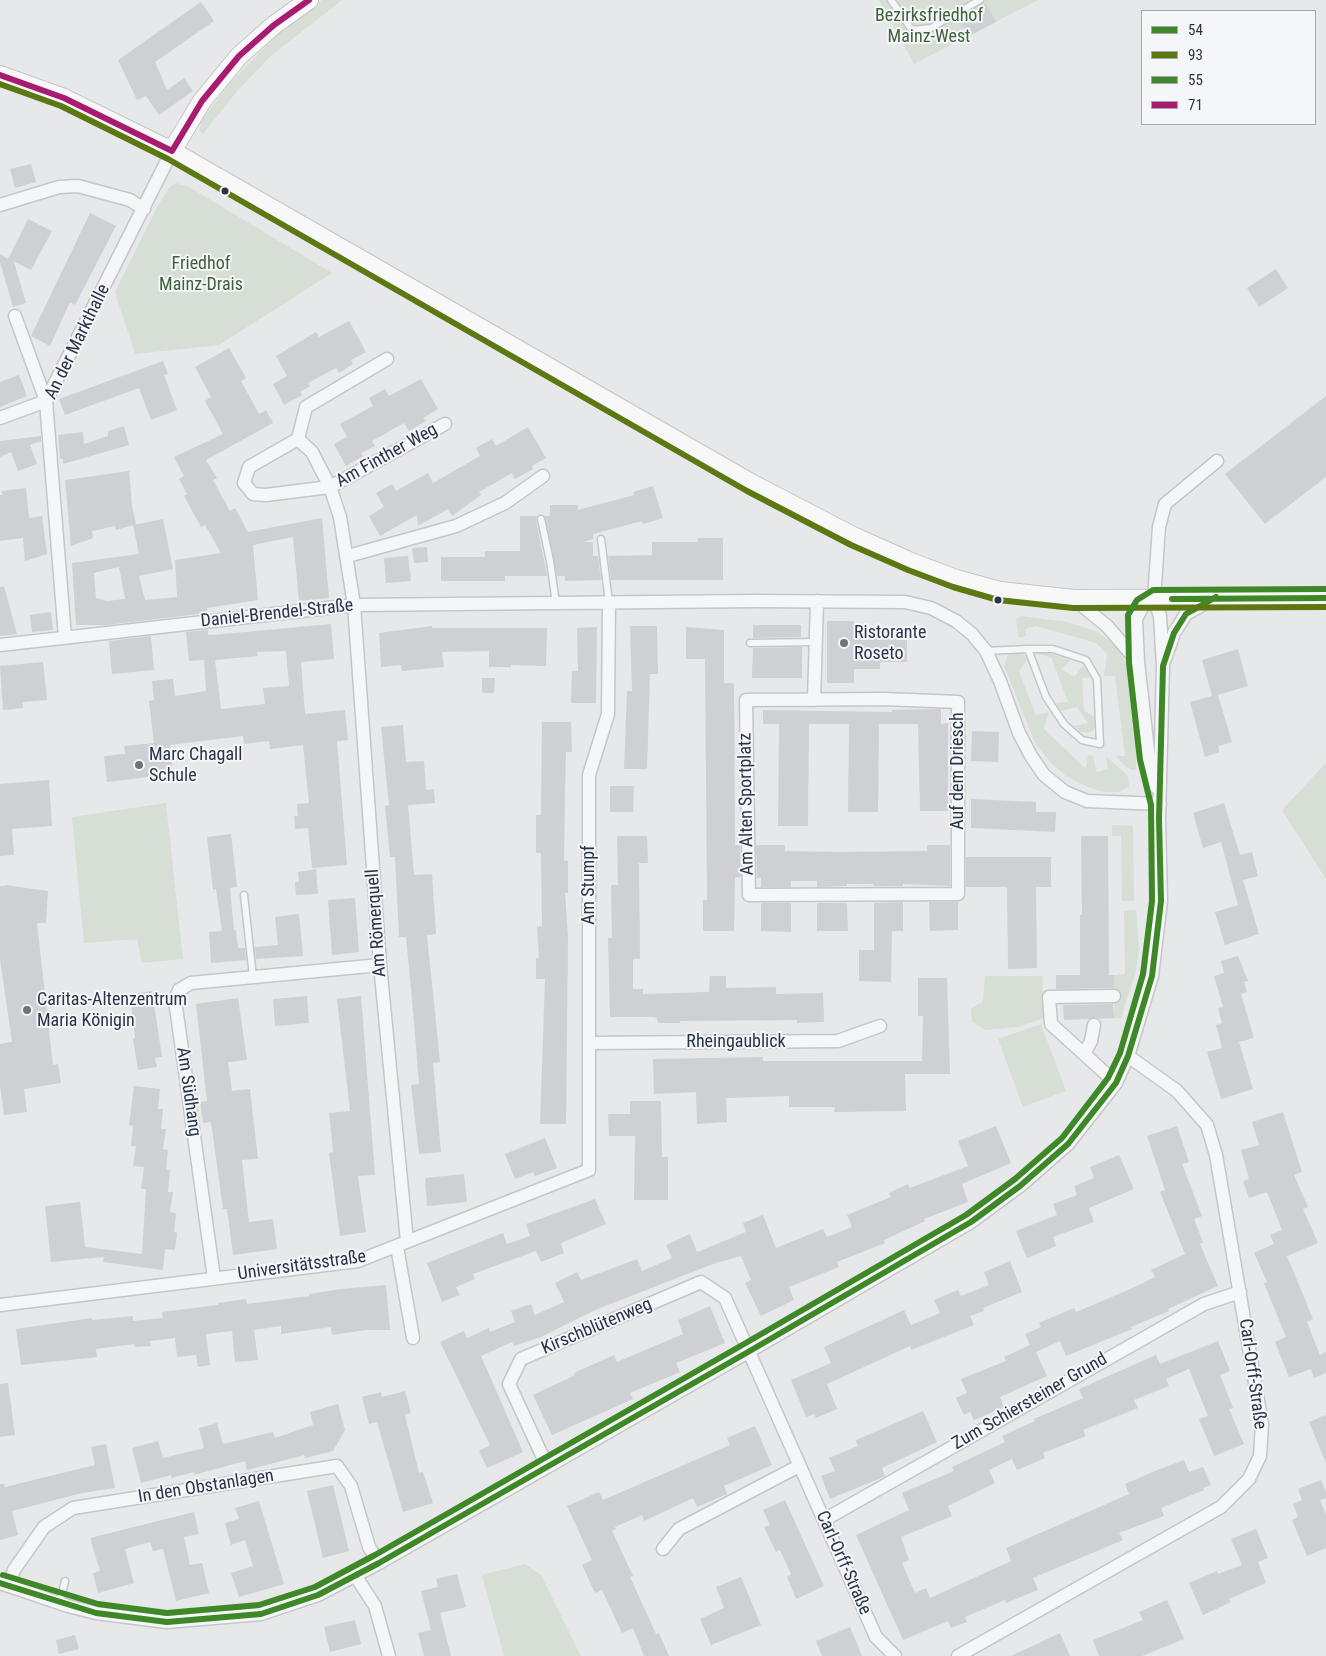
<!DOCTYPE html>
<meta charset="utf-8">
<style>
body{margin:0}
#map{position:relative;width:1326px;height:1656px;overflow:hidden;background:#e6e8ea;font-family:"Roboto Condensed",sans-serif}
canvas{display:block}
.legend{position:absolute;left:1141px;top:10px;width:175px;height:115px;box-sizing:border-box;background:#f4f6f9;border:1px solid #a4a8b1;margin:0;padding:6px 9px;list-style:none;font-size:15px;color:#2b3445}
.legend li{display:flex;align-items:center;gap:10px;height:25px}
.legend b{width:25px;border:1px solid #a4a8b1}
</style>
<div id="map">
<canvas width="1326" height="1656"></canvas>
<ul class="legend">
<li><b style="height:6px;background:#3f8827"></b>54</li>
<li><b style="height:6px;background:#5b7813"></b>93</li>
<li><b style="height:6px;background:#3f8827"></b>55</li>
<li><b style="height:6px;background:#a71b71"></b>71</li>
</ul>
</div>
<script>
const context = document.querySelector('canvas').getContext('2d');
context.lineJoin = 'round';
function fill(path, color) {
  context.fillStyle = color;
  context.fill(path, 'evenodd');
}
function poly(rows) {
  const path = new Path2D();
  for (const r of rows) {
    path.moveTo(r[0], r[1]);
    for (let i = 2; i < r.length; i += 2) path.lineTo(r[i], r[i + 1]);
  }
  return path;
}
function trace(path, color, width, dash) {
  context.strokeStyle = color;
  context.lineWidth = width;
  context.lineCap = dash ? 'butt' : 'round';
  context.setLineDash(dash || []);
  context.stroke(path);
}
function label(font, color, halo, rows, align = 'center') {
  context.font = font + ' "Roboto Condensed",sans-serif';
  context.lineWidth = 4;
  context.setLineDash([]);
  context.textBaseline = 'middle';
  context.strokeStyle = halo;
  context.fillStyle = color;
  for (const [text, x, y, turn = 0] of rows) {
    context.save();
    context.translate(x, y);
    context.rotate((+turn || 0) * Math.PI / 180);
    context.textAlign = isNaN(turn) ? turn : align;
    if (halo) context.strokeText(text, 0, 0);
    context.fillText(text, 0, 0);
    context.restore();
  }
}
fill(poly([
 [322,0,342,0,272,55,238,90,203,134,199,130,202,120,229,84,278,34],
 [879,0,1038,0,914,64],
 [176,183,189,187,332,273,219,345,135,354,115,292,157,207,169,188],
 [1021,616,1067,622,1095,631,1116,645,1125,661,1129,678,1136,736,1136,769,1132,770,1126,767,1116,756,1125,756,1115,676,1104,676,1107,654,1096,643,1036,626,1025,629,1026,636,1019,638,1016,619],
 [1038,650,1071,660,1062,669,1074,677,1083,666,1091,675,1092,677,1082,678,1084,711,1097,718,1096,726,1093,731,1087,733,1079,731,1074,726,1088,723,1077,707,1061,711,1056,703,1068,702,1051,657,1037,654],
 [1011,652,1020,652,1028,658,1019,672,1036,715,1049,712,1044,729,1086,769,1088,755,1093,756,1097,772,1108,769,1106,756,1128,776,1129,786,1118,792,1105,792,1090,788,1066,776,1052,764,1035,743,1004,666,1008,655],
 [1326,763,1326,879,1282,810],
 [166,803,183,959,142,963,137,939,84,943,72,817],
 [1112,825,1133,826,1134,901,1122,901,1121,836,1112,836],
 [1136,910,1139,949,1136,971,1121,1018,1114,1018,1114,975,1125,974,1124,911],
 [985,976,1042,976,1044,1018,1018,1027,986,1030,972,1022,971,1008,983,1002],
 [1041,1024,1066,1091,1023,1107,998,1039],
 [525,1564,541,1575,581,1656,504,1656,482,1575]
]), '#d6ded6');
fill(poly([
 [201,2,214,21,155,62,167,90,184,78,193,91,159,115,146,96,137,100,118,60],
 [986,4,996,22,969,36,959,18],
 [31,164,36,182,15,188,10,169],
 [90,213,116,226,75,305,70,302,50,346,31,336],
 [28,219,52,231,31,270,9,259,14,262,26,303,13,307,0,262,0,254,8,259],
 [1276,269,1288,288,1259,307,1247,288],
 [349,321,366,352,351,360,353,364,339,373,336,368,308,383,310,386,300,392,302,395,284,405,273,384,287,376,276,356,316,332,319,337],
 [229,348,246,378,241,381,259,414,266,410,273,423,206,460,217,478,213,480,230,511,235,508,248,532,322,518,329,598,299,601,293,537,253,545,258,600,207,608,207,613,107,625,76,625,72,563,139,554,133,525,116,530,115,526,92,531,93,538,71,546,65,480,129,471,132,506,136,524,133,525,163,519,173,569,139,576,145,600,177,597,175,560,221,553,205,525,201,527,184,496,187,494,179,479,184,476,174,457,223,434,205,401,211,397,195,367],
 [119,567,125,599,107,601,96,598,94,573],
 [163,361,168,374,164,375,177,410,151,420,139,388,65,415,59,399],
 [19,375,27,396,0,407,0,382],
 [421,379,438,409,423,418,426,421,409,431,404,423,372,441,375,446,361,453,363,456,346,466,334,444,347,437,340,424,373,406,369,398,385,389,389,396],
 [1326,396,1326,477,1265,524,1225,474],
 [124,426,129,445,63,464,63,459,60,459,58,435,83,432,84,444,108,436,108,431],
 [528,427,546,458,532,466,533,469,515,479,512,473,479,492,481,495,452,516,448,509,418,526,417,515,380,536,369,516,384,507,376,493,392,484,396,491,428,473,433,483,480,456,476,448,492,439,496,446],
 [41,436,41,441,30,445,37,464,18,471,11,452,0,457,0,441],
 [653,486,663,518,643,524,642,521,593,534,593,539,583,542,593,542,593,556,598,556,601,580,565,581,565,576,557,576,545,516,550,516,550,505,578,505,578,510,634,495,633,492],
 [26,488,29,518,42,516,47,554,25,561,23,538,0,541,0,495,2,495,2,491],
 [520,516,537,516,536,520,547,576,505,576,505,581,441,581,441,557,485,557,485,551,520,551],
 [698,538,723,538,723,580,611,580,608,556,652,555,652,542,698,542],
 [427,547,428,562,414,563,412,548],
 [408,556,411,581,386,583,384,558],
 [4,586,17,634,0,636,0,587],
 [51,612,53,630,32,632,30,615],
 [827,621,854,621,854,628,880,628,879,633,907,633,907,662,880,662,880,669,854,669,854,683,827,683],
 [331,624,334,659,301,662,305,714,345,710,348,740,337,741,347,865,312,868,308,828,295,829,294,816,298,816,297,804,309,803,303,745,270,749,269,741,244,744,243,736,170,745,173,774,107,782,104,756,125,754,124,746,154,743,149,701,154,700,152,681,173,679,175,696,206,691,204,660,189,661,186,632,208,630,208,635,213,635],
 [286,651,289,686,263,688,265,704,221,709,215,660,258,656,257,652],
 [753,625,801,625,801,637,753,638],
 [432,626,432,628,547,628,546,666,511,665,511,667,489,667,489,651,442,652,444,667,402,671,401,665,381,667,379,633],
 [630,626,657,626,658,674,650,674,647,769,624,769,627,691,632,691],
 [597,627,596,703,571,703,572,671,578,671,577,628],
 [686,627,724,630,724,683,734,683,735,845,740,845,741,877,735,877,734,931,703,931,703,900,707,900,705,659,686,659],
 [151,636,154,670,112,674,109,641],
 [802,647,802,678,752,678,753,648],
 [1238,649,1248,686,1218,695,1232,742,1218,746,1219,752,1205,757,1190,702,1212,696,1202,660],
 [43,662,47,700,22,702,23,708,3,710,0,666],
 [482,678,495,678,494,693,482,693],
 [941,709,941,724,948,723,948,811,920,811,918,724,879,724,878,812,848,812,849,724,809,724,808,826,778,826,779,724,763,724,763,710,892,712,892,710],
 [542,722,571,722,572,752,566,752,565,794,564,861,568,861,568,893,565,893,568,936,566,1124,540,1124,545,979,536,979,536,958,539,958,537,927,542,926,541,853,536,853,536,815,541,815],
 [403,725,406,762,424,761,426,790,434,789,435,803,408,805,414,875,432,874,436,934,427,935,440,1062,433,1063,441,1152,419,1154,411,1085,419,1084,414,1021,406,937,399,937,395,857,390,857,385,806,389,805,381,727],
 [972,731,999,732,998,762,971,761],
 [49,780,52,826,12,829,14,855,0,856,0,784],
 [610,786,634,786,633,812,610,812],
 [971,799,1036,802,1036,812,1056,812,1055,832,971,828],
 [1224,803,1240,855,1252,852,1258,876,1243,880,1259,934,1225,945,1215,912,1238,905,1221,842,1203,848,1193,813],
 [231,834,237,887,230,888,234,930,236,930,238,948,245,948,246,960,211,963,209,932,222,931,216,889,213,890,207,837],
 [617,836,647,836,648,863,639,863,640,959,633,959,633,989,643,989,643,994,709,992,710,976,726,976,726,988,776,987,776,994,823,993,824,1022,797,1023,797,1020,680,1021,680,1023,658,1023,657,1018,653,1017,610,1017,608,938,612,938,611,885,618,885],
 [1081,836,1108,836,1109,975,1114,975,1114,988,1056,989,1056,975,1080,975,1080,915,1082,915],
 [756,845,785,845,785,851,840,852,927,851,927,845,950,845,950,886,903,884,903,886,874,886,873,884,847,884,847,886,817,887,817,881,791,881,791,887,761,887,761,878,757,878],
 [966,857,1051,857,1051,887,1036,887,1037,968,1008,969,1007,887,966,887],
 [316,869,318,894,296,895,295,882,299,882,298,872],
 [5,885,48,891,46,923,37,923,53,1065,58,1064,61,1083,24,1089,27,1112,4,1115,0,1086,0,1044,12,1042,0,959,0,886,5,886],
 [355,898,359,952,332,955,328,900],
 [903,902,903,931,892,931,891,982,859,981,859,950,874,950,874,903],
 [929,902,958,902,958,930,930,931],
 [761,903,791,903,791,932,761,931],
 [817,903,847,903,848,931,817,931],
 [299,914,303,956,256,959,255,947,278,945,275,917],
 [1238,956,1248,981,1244,982,1247,992,1241,994,1254,1038,1239,1042,1253,1089,1221,1099,1207,1052,1222,1048,1216,1025,1222,1023,1218,1008,1223,1007,1214,976,1224,973,1221,961],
 [918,978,947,978,950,1074,905,1074,906,1111,834,1112,835,1107,789,1107,789,1096,726,1098,727,1122,697,1124,696,1092,654,1094,653,1059,763,1057,763,1061,922,1061,923,1016,918,1016],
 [152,991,162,1057,155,1058,157,1067,138,1070,133,1039,135,1038,130,994],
 [307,996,309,1023,275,1026,273,999],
 [361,996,375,1175,358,1176,366,1232,340,1236,329,1153,333,1152,329,1113,350,1111,337,999],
 [238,998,247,1060,228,1062,232,1091,250,1089,258,1159,242,1160,249,1222,273,1219,277,1249,233,1255,227,1209,223,1209,211,1122,203,1123,200,1102,207,1101,196,1004],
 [1113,1004,1114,1018,1064,1020,1063,1005],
 [134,1086,160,1089,158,1109,163,1109,161,1129,166,1129,163,1149,168,1150,166,1170,170,1170,168,1192,173,1192,170,1212,176,1213,174,1232,177,1233,175,1250,165,1249,163,1270,103,1262,104,1257,51,1262,45,1206,80,1202,85,1247,142,1254,146,1189,141,1189,144,1167,133,1166,136,1146,131,1146,133,1126,129,1125],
 [630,1101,661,1101,662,1157,668,1157,668,1200,634,1200,635,1136,609,1136,608,1114,630,1114],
 [1283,1112,1302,1172,1294,1175,1308,1207,1303,1209,1318,1243,1287,1256,1313,1319,1307,1322,1320,1355,1326,1352,1326,1373,1314,1378,1311,1369,1289,1377,1275,1342,1286,1337,1264,1283,1267,1282,1254,1253,1274,1244,1270,1235,1282,1230,1267,1192,1249,1198,1243,1181,1249,1179,1241,1150,1259,1145,1252,1122],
 [996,1126,1011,1163,962,1184,968,1202,924,1219,925,1221,884,1240,885,1243,837,1262,839,1267,789,1287,794,1300,761,1316,745,1283,751,1280,741,1256,713,1264,595,1310,541,1337,514,1346,512,1342,481,1356,523,1452,487,1468,479,1451,490,1445,440,1342,464,1331,467,1338,489,1328,490,1332,515,1322,511,1311,531,1304,535,1315,564,1302,555,1283,577,1272,581,1280,637,1259,642,1271,672,1258,666,1245,690,1234,697,1252,746,1232,743,1223,763,1215,776,1248,823,1229,827,1237,852,1227,847,1215,891,1197,889,1193,908,1184,910,1188,968,1166,958,1141],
 [1177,1126,1189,1162,1182,1164,1202,1216,1194,1219,1203,1242,1200,1244,1218,1286,1168,1309,1169,1311,1131,1327,1132,1329,1066,1356,1060,1341,1036,1352,1047,1376,1000,1397,1004,1407,974,1420,970,1412,964,1415,956,1398,967,1393,961,1379,1006,1361,1004,1357,1030,1345,1025,1334,1041,1327,1039,1323,1074,1308,1076,1312,1126,1291,1155,1277,1151,1270,1185,1254,1160,1192,1165,1190,1147,1136],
 [545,1138,557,1168,535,1176,533,1172,515,1179,505,1154],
 [1119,1155,1134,1189,1089,1208,1094,1222,1053,1237,1056,1246,1027,1258,1016,1231,1057,1215,1053,1204,1077,1195,1074,1186,1094,1178,1090,1167],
 [464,1174,467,1202,427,1206,425,1178],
 [595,1199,606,1224,561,1243,564,1253,541,1262,536,1251,473,1274,475,1279,456,1287,460,1295,442,1302,427,1263,503,1233,507,1244,530,1236,526,1224],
 [1010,1261,1022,1292,983,1308,984,1311,970,1316,974,1325,911,1350,910,1346,827,1384,837,1409,816,1418,814,1414,806,1417,791,1380,831,1363,824,1347,904,1310,911,1325,940,1313,934,1300,958,1290,961,1296,989,1285,984,1272],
 [386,1285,390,1330,366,1330,332,1335,331,1327,281,1334,281,1326,254,1330,258,1360,235,1362,232,1331,206,1334,210,1365,198,1367,196,1355,177,1357,175,1338,150,1341,151,1346,135,1347,134,1344,96,1349,97,1357,21,1365,16,1329,92,1318,92,1320,133,1316,133,1321,163,1318,162,1312,218,1305,218,1303,246,1299,247,1304,309,1296,309,1294,341,1289],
 [710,1306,725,1343,676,1363,680,1372,630,1393,633,1399,552,1435,533,1395,575,1375,574,1373,614,1355,617,1362,683,1334,678,1320],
 [1218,1341,1230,1371,1220,1375,1233,1408,1229,1409,1244,1444,1214,1456,1199,1419,1208,1416,1189,1369,1166,1379,1169,1386,1134,1400,1138,1408,1083,1430,1086,1436,1043,1453,1045,1458,1017,1470,1012,1459,989,1470,995,1483,948,1506,952,1516,901,1537,909,1560,902,1563,915,1593,926,1588,930,1598,1011,1561,1006,1548,1129,1494,1125,1484,1160,1469,1184,1460,1189,1472,1203,1467,1211,1485,1203,1488,1204,1490,1161,1508,1164,1516,1119,1533,1123,1540,1033,1578,1038,1590,1006,1603,1005,1600,965,1617,967,1622,951,1628,948,1621,903,1640,856,1535,909,1510,902,1493,954,1471,952,1467,1005,1442,1002,1436,1035,1421,1034,1419,1083,1398,1079,1389,1156,1355,1160,1364],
 [8,1383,15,1435,0,1437,0,1384],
 [405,1391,411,1413,405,1415,419,1473,423,1472,433,1503,403,1512,377,1422,369,1424,362,1397,381,1392,382,1397],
 [338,1404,345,1430,333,1451,305,1458,304,1455,247,1470,245,1461,194,1475,194,1472,171,1478,171,1475,141,1483,132,1448,158,1441,163,1458,204,1448,199,1428,217,1423,223,1444,273,1432,275,1438,313,1425,310,1412],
 [923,1411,937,1442,882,1468,885,1476,881,1478,830,1499,821,1476,835,1471,829,1458,858,1446,856,1440],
 [1326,1415,1326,1463,1309,1422],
 [755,1426,772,1465,724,1486,727,1494,697,1507,693,1498,644,1521,642,1515,615,1527,616,1529,612,1531,633,1576,630,1577,656,1634,659,1633,669,1656,644,1656,633,1628,622,1633,602,1590,595,1593,582,1565,592,1560,567,1506,599,1492,603,1500,730,1445,727,1438],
 [106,1444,115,1488,82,1493,12,1511,18,1535,0,1540,0,1484,4,1484,5,1487,95,1465,91,1447],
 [1321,1480,1326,1492,1326,1498,1320,1500,1326,1515,1326,1548,1307,1556,1292,1520,1298,1517,1293,1504,1302,1500,1298,1489],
 [333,1485,349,1551,323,1558,307,1491],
 [785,1500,824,1586,796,1599,787,1577,791,1574,780,1550,776,1552,764,1527,770,1525,763,1510],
 [259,1501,284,1584,239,1597,231,1573,253,1566,245,1540,231,1545,225,1523,239,1519,235,1508],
 [194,1512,199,1534,184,1537,190,1565,202,1563,209,1593,176,1601,163,1549,153,1551,150,1542,125,1549,134,1583,98,1593,93,1573,100,1571,90,1538],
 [1256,1529,1268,1558,1258,1562,1266,1583,1229,1599,1231,1602,1203,1615,1189,1583,1217,1571,1218,1574,1242,1565,1231,1539],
 [457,1574,466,1607,440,1613,451,1656,424,1656,418,1633,431,1630,421,1591,438,1587,436,1579],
 [741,1577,761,1625,711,1645,700,1619,724,1608,716,1587],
 [1167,1600,1184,1639,1142,1656,1099,1656,1093,1640,1143,1620,1139,1612],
 [355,1620,361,1644,330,1652,324,1627],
 [850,1627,862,1656,822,1656,816,1641],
 [1060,1633,1070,1656,1011,1656],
 [75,1635,79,1649,59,1654,56,1640]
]), '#ced0d3');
const lane = poly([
 [891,0,912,30,931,28,980,0],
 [541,519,550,561,556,603],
 [601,539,609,602],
 [750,643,816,642],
 [986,651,1028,649,1046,697,1064,724,1082,740,1100,744,1097,679,1086,660,1053,649,1028,649],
 [244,895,253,977],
 [60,1602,65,1581]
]);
const street = poly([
 [0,205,59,187,78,186,130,200,144,209],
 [0,418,46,401,15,316],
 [298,439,306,407,387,359],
 [348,556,456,526,505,503,543,476],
 [1074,599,1107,626,1138,662],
 [1154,599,1143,606,1136,619,1138,662,1149,759,1156,787],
 [65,637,46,401,172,151],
 [0,645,354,605,755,601,905,602,931,608,956,621,972,634,986,651,1000,681,1019,733,1031,756,1044,775,1065,792,1087,801,1160,804],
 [1165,659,1174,633,1186,614,1213,599],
 [884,699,958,702,958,894,749,895,746,700,884,699],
 [814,700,817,601],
 [1114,996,1049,997,1051,1024,1116,1083],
 [589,1043,838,1041,880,1026],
 [1084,1054,1091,1041,1094,1025],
 [407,1241,380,965,354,605,340,517,330,487,312,452,298,439,249,467,244,483,253,494,266,495,330,487,445,424],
 [397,1247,413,1338],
 [214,1278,175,1000,179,990,191,983,380,965],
 [0,1305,358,1261,589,1170,589,775,608,714,609,602],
 [547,1466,509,1384,521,1359,701,1282,725,1298,876,1637,895,1656],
 [824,1520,1204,1304,1240,1292],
 [663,1549,679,1529,799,1466],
 [355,1575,375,1606,389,1656],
 [0,1583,68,1606,96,1613,167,1622,261,1614,318,1595,379,1563,748,1352,971,1222,1020,1186,1068,1144,1116,1083,1128,1056,1152,976,1161,901,1159,819,1163,666,1160,616,1154,599,1159,527,1165,504,1217,461],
 [8,1586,14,1570,44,1527,73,1508,337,1466,351,1486,369,1547,379,1563],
 [958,1656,1221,1507,1249,1479,1260,1456,1262,1424,1216,1155,1207,1125,1177,1091,1128,1056]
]);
const secondary = poly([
 [0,75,64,98,172,151,751,483,855,537,911,562,956,579,1000,591,1074,599,1326,598],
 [172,151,202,101,239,56,274,25,309,0]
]);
trace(lane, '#c4c6c8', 9);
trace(street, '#c4c6c8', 15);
trace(secondary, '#c4c6c8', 20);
trace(lane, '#f5f6f7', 6);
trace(street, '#f5f6f7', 12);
trace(secondary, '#f8f8f8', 18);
trace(poly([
 [1172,599,1326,598],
 [0,1583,96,1613,167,1622,261,1614,318,1595,379,1563,748,1352,971,1222,1020,1186,1068,1144,1116,1083,1128,1056,1152,976,1161,901,1159,819,1163,666,1174,633,1186,614,1216,597]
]), '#3f8827', 6);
trace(poly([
 [0,84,61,106,168,159,747,491,851,545,908,570,953,587,998,600,1073,608,1326,607]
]), '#5b7813', 6);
trace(poly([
 [3,1575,98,1604,167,1613,259,1605,315,1587,375,1555,744,1344,966,1215,1015,1179,1062,1138,1108,1078,1120,1053,1143,974,1152,901,1151,805,1140,760,1129,663,1128,615,1137,600,1153,590,1326,589]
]), '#3f8827', 6);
trace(poly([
 [0,75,64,98,172,151],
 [172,151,202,101,239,56,274,25,309,0]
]), '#a71b71', 6);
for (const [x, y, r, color] of [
 [225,191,4.5,"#2b3445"],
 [998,600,4.5,"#2b3445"],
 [844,643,5,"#6c737f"],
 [139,765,5,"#6c737f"],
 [27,1010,5,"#6c737f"]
]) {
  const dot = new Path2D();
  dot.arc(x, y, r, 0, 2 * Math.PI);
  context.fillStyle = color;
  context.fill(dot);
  trace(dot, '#f4f6f9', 2);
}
label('18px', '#3f6138', '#f4f6f9', [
 ["Bezirksfriedhof",929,16],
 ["Mainz-West",929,37],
 ["Friedhof",201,264],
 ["Mainz-Drais",201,285]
]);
label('18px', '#2b3445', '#f4f6f9', [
 ["An der Markthalle",78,342,-64],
 ["Am Finther Weg",387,456,-29],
 ["Daniel-Brendel-Straße",277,614,-6],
 ["Auf dem Driesch",958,771,-90],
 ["Am Alten Sportplatz",747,804,-91],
 ["Am Stumpf",589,885,-90],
 ["Am Römerquell",377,923,-94],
 ["Rheingaublick",736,1042],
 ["Am Südhang",188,1092,82],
 ["Universitätsstraße",302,1266,-8],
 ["Kirschblütenweg",597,1327,-23],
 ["Carl-Orff-Straße",1252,1374,82],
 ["Zum Schiersteiner Grund",1030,1402,-30],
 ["In den Obstanlagen",206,1487,-9],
 ["Carl-Orff-Straße",843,1563,66]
]);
label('18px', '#2b3445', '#f4f6f9', [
 ["Ristorante",854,633],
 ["Roseto",854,654],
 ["Marc Chagall",149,755],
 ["Schule",149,776],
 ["Caritas-Altenzentrum",37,1000],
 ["Maria Königin",37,1021]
], 'left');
</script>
